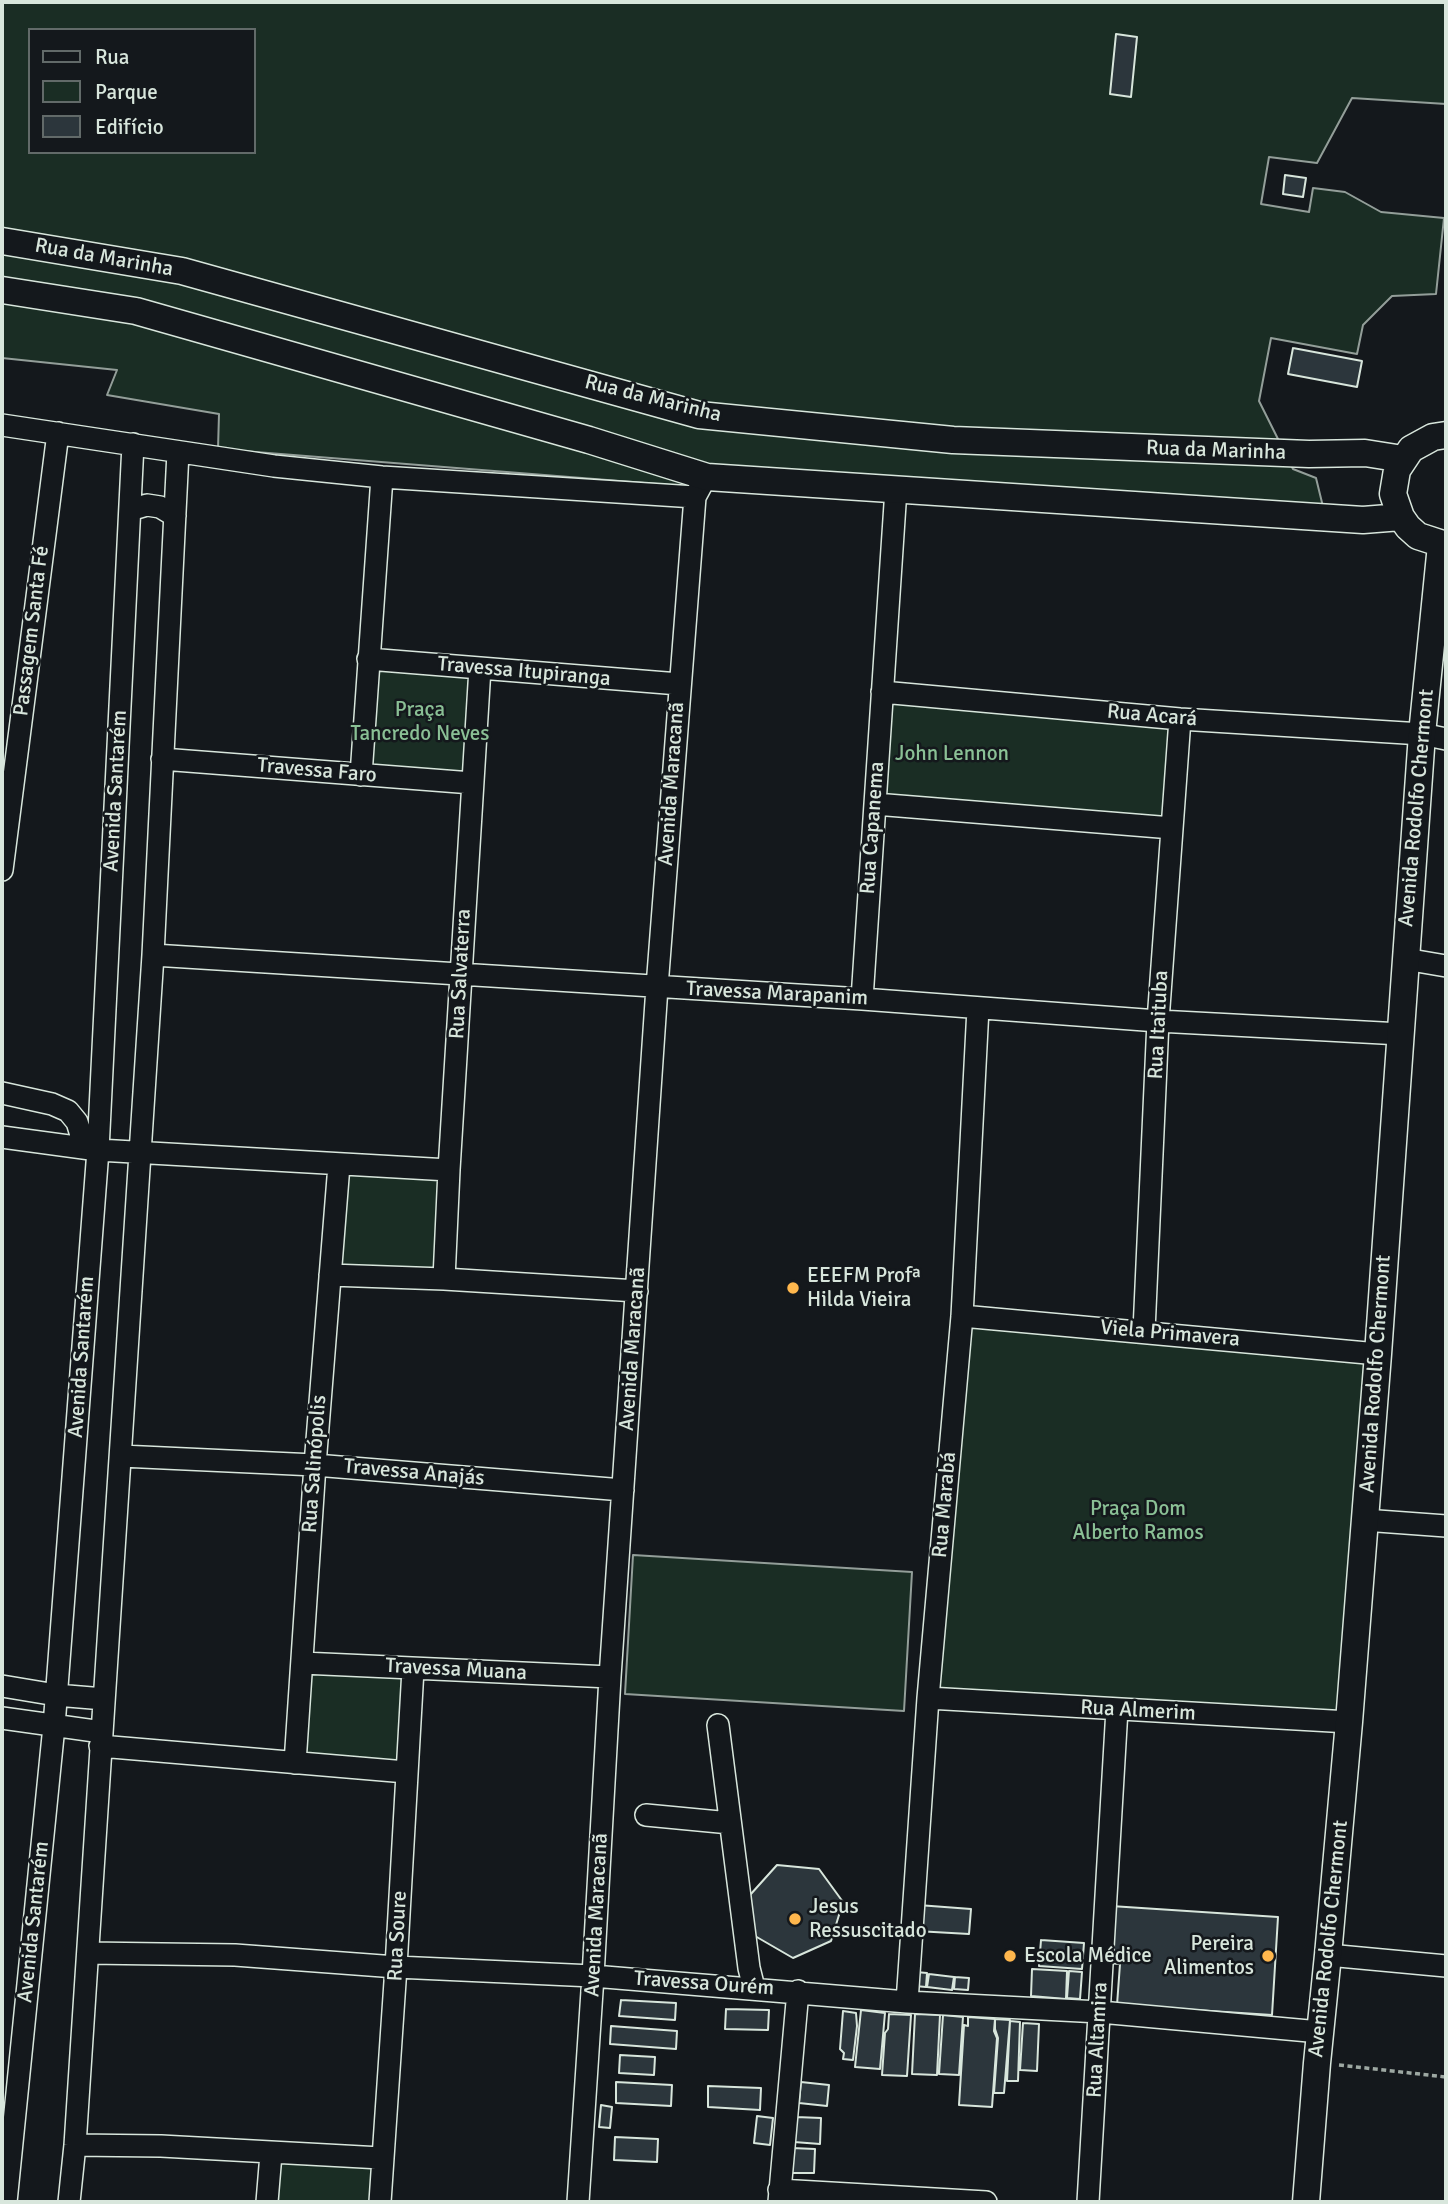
<!DOCTYPE html>
<meta charset="utf-8">
<style>
body{margin:0}
#map{position:relative;width:1448px;height:2204px;overflow:hidden;background:#14181c;font-family:Signika,sans-serif}
canvas{display:block}
.frame{position:absolute;inset:0;border:4px solid #d8e6dc;pointer-events:none}
.legend{position:absolute;left:28px;top:28px;width:228px;height:126px;box-sizing:border-box;background:#14181c;border:2px solid #626a69;margin:0;padding:9px 12px;list-style:none;font-size:21px;color:#d8e6dc}
.legend li{display:flex;align-items:center;gap:14px;height:35px}
.legend b{width:35px;border:2px solid #626a69}
</style>
<div id="map">
<canvas width="1448" height="2204"></canvas>
<div class="frame"></div>
<ul class="legend">
<li><b style="height:9px;background:#14181c"></b>Rua</li>
<li><b style="height:19px;background:#1a2d24"></b>Parque</li>
<li><b style="height:19px;background:#2c363c"></b>Edifício</li>
</ul>
</div>
<script>
const context = document.querySelector('canvas').getContext('2d');
context.lineJoin = 'round';
function fill(path, color) {
  context.fillStyle = color;
  context.fill(path, 'evenodd');
}
function poly(rows) {
  const path = new Path2D();
  for (const r of rows) {
    path.moveTo(r[0], r[1]);
    for (let i = 2; i < r.length; i += 2) path.lineTo(r[i], r[i + 1]);
  }
  return path;
}
function trace(path, color, width, dash) {
  context.strokeStyle = color;
  context.lineWidth = width;
  context.lineCap = dash ? 'butt' : 'round';
  context.setLineDash(dash || []);
  context.stroke(path);
}
function label(font, color, halo, rows, align = 'center') {
  context.font = font + ' Signika,sans-serif';
  context.lineWidth = 5;
  context.setLineDash([]);
  context.textBaseline = 'middle';
  context.strokeStyle = halo;
  context.fillStyle = color;
  for (const [text, x, y, turn = 0] of rows) {
    context.save();
    context.translate(x, y);
    context.rotate((+turn || 0) * Math.PI / 180);
    context.textAlign = isNaN(turn) ? turn : align;
    if (halo) context.strokeText(text, 0, 0);
    context.fillText(text, 0, 0);
    context.restore();
  }
}
const green = poly([
 [2,2,1446,2,1446,104,1352,98,1317,163,1269,157,1261,204,1309,212,1313,188,1345,192,1381,212,1444,218,1436,294,1392,296,1363,325,1357,354,1271,338,1259,401,1293,469,1316,478,1326,519,695,487,218,449,219,414,107,395,117,370,2,358,2,2],
 [30,30,254,30,254,152,30,152,30,30],
 [368,659,480,668,472,783,361,775,368,659],
 [882,692,1180,719,1172,828,875,804,882,692],
 [339,1165,449,1170,444,1279,330,1275,339,1165],
 [962,1316,1378,1354,1349,1722,928,1698,962,1316],
 [633,1555,912,1572,904,1711,625,1694,633,1555],
 [302,1663,413,1669,406,1772,295,1763,302,1663],
 [271,2154,381,2158,380,2202,267,2202,271,2154]
]);
fill(green, '#1a2d24');
trace(green, '#939e99', 2);
const building = poly([
 [1116,34,1137,37,1131,97,1110,94,1116,34],
 [1285,175,1306,178,1303,197,1283,194,1285,175],
 [1293,348,1362,361,1357,387,1288,374,1293,348],
 [777,1865,819,1869,843,1902,831,1941,793,1958,755,1936,750,1895,777,1865],
 [918,1905,971,1909,969,1934,916,1931,918,1905],
 [1111,1906,1278,1917,1272,2015,1117,2005,1120,1964,1107,1963,1111,1906],
 [1041,1940,1084,1943,1082,1969,1039,1966,1041,1940],
 [1032,1969,1067,1971,1066,1999,1031,1996,1032,1969],
 [1069,1971,1082,1972,1080,1999,1067,1998,1069,1971],
 [916,1972,927,1973,926,1987,915,1986,916,1972],
 [929,1974,954,1977,952,1990,927,1987,929,1974],
 [955,1977,969,1978,968,1990,954,1989,955,1977],
 [621,2000,676,2003,675,2020,619,2016,621,2000],
 [726,2009,769,2010,768,2030,725,2029,726,2009],
 [861,2010,885,2013,880,2069,855,2067,861,2010],
 [843,2011,856,2013,857,2026,853,2060,843,2059,844,2053,840,2049,843,2011],
 [889,2014,911,2015,907,2076,882,2075,885,2033,888,2029,889,2014],
 [915,2014,940,2015,937,2075,912,2074,915,2014],
 [943,2015,963,2017,959,2075,939,2074,943,2015],
 [968,2017,995,2019,994,2031,997,2038,992,2107,959,2105,964,2025,968,2026,968,2017],
 [995,2019,1010,2020,1004,2093,994,2093,998,2038,995,2029,995,2019],
 [1010,2021,1020,2022,1018,2081,1007,2081,1010,2021],
 [1023,2023,1039,2024,1037,2071,1020,2070,1023,2023],
 [611,2026,677,2031,676,2049,610,2044,611,2026],
 [620,2055,655,2057,654,2075,619,2073,620,2055],
 [616,2082,672,2085,671,2106,616,2103,616,2082],
 [801,2082,829,2085,827,2106,799,2103,801,2082],
 [708,2086,761,2088,760,2110,708,2107,708,2086],
 [601,2105,612,2107,610,2128,599,2127,601,2105],
 [757,2116,773,2118,770,2145,754,2143,757,2116],
 [796,2117,821,2118,820,2144,794,2142,796,2117],
 [615,2137,658,2139,657,2162,614,2160,615,2137],
 [792,2148,815,2149,814,2173,792,2173,792,2148]
]);
fill(building, '#2c363c');
trace(building, '#d8e6dc', 2);
const minor = poly([
 [2,425,274,466,382,477,695,497,702,484],
 [130,510,147,505,160,507,175,516],
 [368,659,679,684],
 [882,692,1180,719,1422,734,1446,739],
 [162,759,472,783],
 [361,775,382,477],
 [875,804,1172,828],
 [2,870,58,433],
 [153,955,862,999,1158,1021,1401,1034],
 [1405,959,1446,966],
 [862,999,896,489],
 [2,1093,52,1104,68,1111,77,1122,85,1148],
 [2,1137,98,1150,449,1170],
 [330,1275,444,1279,637,1291],
 [444,1279,449,1170,480,668],
 [962,1316,1378,1354],
 [1144,1331,1158,1021,1180,719],
 [121,1456,315,1465,623,1490],
 [1364,1520,1446,1526],
 [302,1663,610,1677],
 [2,1686,56,1695,104,1699],
 [928,1698,1349,1722],
 [2,1718,102,1732],
 [718,1725,749,1968,754,1988],
 [100,1746,406,1772],
 [295,1763,315,1465,339,1165],
 [646,1815,730,1823],
 [88,1953,235,1955,396,1967,593,1976,907,2002,1100,2012,1320,2032],
 [1328,1955,1446,1966],
 [907,2002,928,1698,962,1316,978,1008],
 [75,2145,161,2146,381,2158],
 [779,2190,986,2202],
 [6,2202,54,1726,98,1150,133,444],
 [69,2202,75,2145,153,955,178,452],
 [267,2202,271,2154],
 [380,2202,396,1967,413,1669],
 [578,2202,593,1976,610,1677,657,987,695,497],
 [779,2202,798,1991],
 [1088,2202,1117,1709]
]);
const major = poly([
 [2,241,182,271,699,415,953,440,1309,454,1365,453,1403,459],
 [2,290,136,311,589,440,707,477,1363,520,1401,517],
 [1446,435,1433,437,1411,449,1397,470,1393,494,1401,517,1408,527,1418,536,1446,545],
 [1306,2202,1317,2063,1328,1955,1349,1722,1378,1354,1422,734,1441,545,1446,545]
]);
trace(minor, '#d8e6dc', 24);
trace(major, '#d8e6dc', 29);
trace(poly([
 [1339,2065,1446,2077]
]), '#9da8a2', 3.5, [5, 3.5]);
trace(minor, '#14181c', 21);
trace(major, '#14181c', 26);
for (const [x, y, r, color] of [
 [793,1288,7,"#ffb74d"],
 [795,1919,7,"#ffb74d"],
 [1010,1956,7,"#ffb74d"],
 [1268,1956,7,"#ffb74d"]
]) {
  const dot = new Path2D();
  dot.arc(x, y, r, 0, 2 * Math.PI);
  context.fillStyle = color;
  context.fill(dot);
  trace(dot, '#14181c', 2.5);
}
label('21px', '#d8e6dc', '#14181c', [
 ["Rua da Marinha",104,258,10],
 ["Rua da Marinha",653,399,14],
 ["Rua da Marinha",1216,451,2],
 ["Passagem Santa Fé",32,631,-83],
 ["Travessa Itupiranga",524,672,5],
 ["Rua Acará",1152,716,5],
 ["Travessa Faro",317,771,5],
 ["Avenida Maracanã",672,784,-86],
 ["Avenida Santarém",116,791,-87],
 ["Avenida Rodolfo Chermont",1417,808,-85],
 ["Rua Capanema",873,828,-86],
 ["Rua Salvaterra",461,974,-87],
 ["Travessa Marapanim",777,994,3],
 ["Rua Itaituba",1159,1025,-87],
 ["Viela Primavera",1170,1334,5],
 ["Avenida Maracanã",633,1349,-86],
 ["Avenida Santarém",82,1357,-86],
 ["Avenida Rodolfo Chermont",1376,1374,-86],
 ["Rua Salinópolis",315,1464,-86],
 ["Travessa Anajás",414,1473,5],
 ["Rua Marabá",945,1505,-85],
 ["Travessa Muana",456,1670,3],
 ["Rua Almerim",1138,1711,3],
 ["Avenida Maracanã",597,1915,-87],
 ["Avenida Santarém",34,1922,-84],
 ["Rua Soure",398,1936,-87],
 ["Avenida Rodolfo Chermont",1329,1939,-84],
 ["Travessa Ourém",704,1984,4],
 ["Rua Altamira",1098,2040,-87]
]);
label('21px', '#8ac095', '#14181c', [
 ["Praça",420,710],
 ["Tancredo Neves",420,734],
 ["John Lennon",952,754],
 ["Praça Dom",1138,1509],
 ["Alberto Ramos",1138,1533]
]);
label('21px', '#d8e6dc', '#14181c', [
 ["EEEFM Profª",807,1276],
 ["Hilda Vieira",807,1300],
 ["Jesus",809,1907],
 ["Ressuscitado",809,1931],
 ["Pereira",1254,1944,"right"],
 ["Alimentos",1254,1968,"right"],
 ["Escola Médice",1024,1956]
], 'left');
</script>
